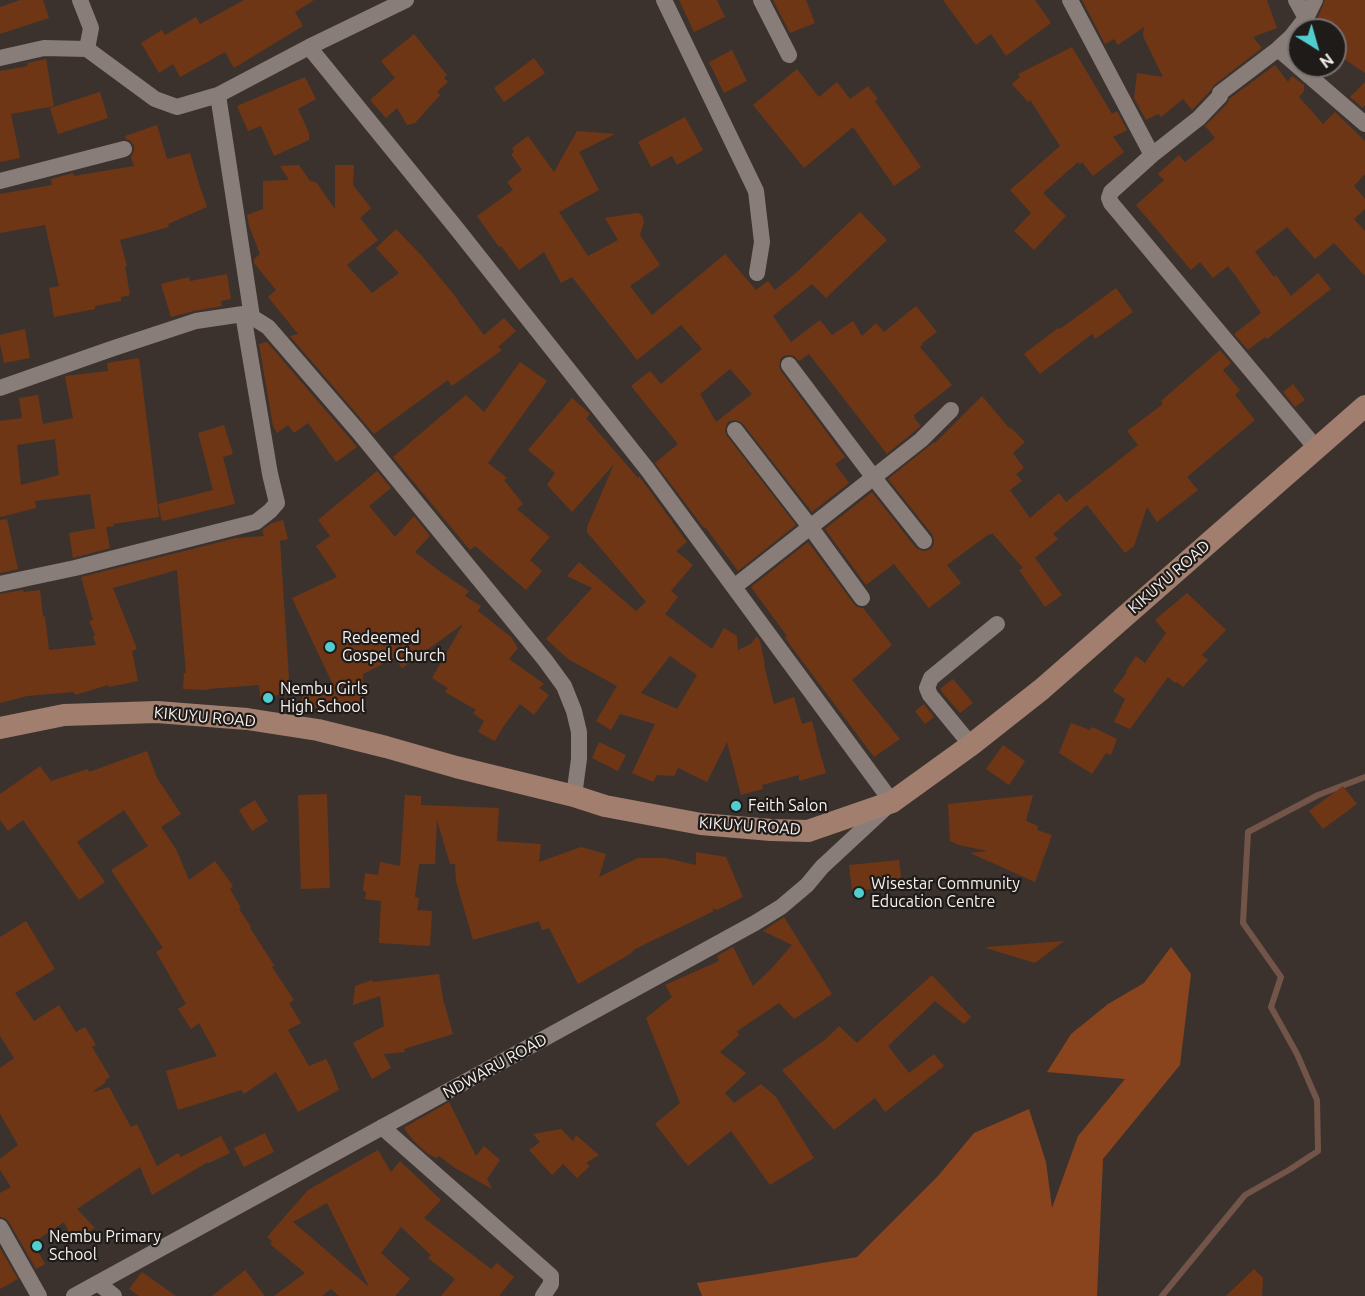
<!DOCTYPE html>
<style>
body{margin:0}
#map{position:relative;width:1365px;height:1296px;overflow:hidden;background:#3b322e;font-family:Ubuntu,sans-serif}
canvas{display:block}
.north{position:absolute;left:1287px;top:18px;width:60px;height:60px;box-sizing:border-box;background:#1f1b19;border:2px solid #76716f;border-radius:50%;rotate:143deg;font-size:16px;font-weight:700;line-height:24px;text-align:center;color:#f8f2ef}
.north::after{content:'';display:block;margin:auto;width:21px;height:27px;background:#52cdcf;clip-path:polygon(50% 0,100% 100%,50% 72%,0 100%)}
</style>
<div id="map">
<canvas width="1365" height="1296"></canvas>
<div class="north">N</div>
</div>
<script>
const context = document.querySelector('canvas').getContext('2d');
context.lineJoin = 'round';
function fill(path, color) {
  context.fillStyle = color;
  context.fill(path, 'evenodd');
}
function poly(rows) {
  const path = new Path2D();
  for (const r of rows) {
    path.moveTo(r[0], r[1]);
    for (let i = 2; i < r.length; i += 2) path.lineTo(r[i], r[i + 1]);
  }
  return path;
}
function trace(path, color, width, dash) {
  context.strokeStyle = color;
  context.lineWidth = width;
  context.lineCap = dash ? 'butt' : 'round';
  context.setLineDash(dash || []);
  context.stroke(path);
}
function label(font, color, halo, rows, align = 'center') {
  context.font = font + ' Ubuntu,sans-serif';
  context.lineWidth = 4.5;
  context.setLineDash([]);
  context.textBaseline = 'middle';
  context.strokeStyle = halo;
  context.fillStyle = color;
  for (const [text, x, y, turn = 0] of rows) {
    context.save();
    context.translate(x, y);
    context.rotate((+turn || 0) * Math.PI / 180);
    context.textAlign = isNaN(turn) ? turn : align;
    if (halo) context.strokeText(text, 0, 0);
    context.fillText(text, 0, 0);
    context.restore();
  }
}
fill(poly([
 [1171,947,1191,974,1180,1065,1103,1159,1097,1296,702,1296,697,1283,758,1274,857,1257,938,1176,974,1133,1029,1109,1046,1162,1052,1208,1078,1136,1125,1079,1047,1072,1071,1034,1108,1004,1144,983]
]), '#89431d');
trace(poly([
 [1162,1296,1245,1195,1289,1170,1318,1151,1317,1100,1297,1054,1271,1007,1281,977,1243,923,1248,832,1318,795,1365,777]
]), '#725548', 6);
fill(poly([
 [20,0,43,0,49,18,0,34,0,7],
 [244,0,314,0,295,12,303,26,234,68,225,52,180,77,173,64,159,73,141,43,162,30,165,35,196,17,200,24],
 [679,0,717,0,725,17,694,32],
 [773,0,806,0,815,23,790,33],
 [943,0,1035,0,1051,23,1006,56,991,34,976,45],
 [1082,0,1267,0,1277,28,1253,37,1262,48,1214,85,1210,91,1192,110,1183,99,1161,117,1158,114,1146,120,1134,98,1137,73,1163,77,1143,36,1144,27,1118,45,1114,39,1105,44],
 [1325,0,1365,0,1365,73,1335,53,1335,30,1323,30,1315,24],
 [414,34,447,75,444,78,448,82,437,92,440,95,415,123,407,125,397,108,386,118,370,100,395,78,381,61],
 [1072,47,1112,114,1117,111,1127,130,1113,137,1124,152,1093,176,1082,162,1080,164,1078,162,1043,193,1066,216,1034,250,1014,231,1031,213,1010,190,1060,146,1030,100,1028,102,1012,84,1020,77,1018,74],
 [732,50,747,81,724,93,709,62],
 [534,58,545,73,504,102,494,88],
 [46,59,54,106,11,114,20,158,0,162,0,71,28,66,27,63],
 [1275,65,1288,82,1292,76,1304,85,1304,91,1299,97,1323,124,1335,112,1365,141,1365,174,1354,186,1365,199,1365,209,1354,219,1365,231,1365,276,1334,243,1315,259,1287,227,1255,252,1274,277,1276,275,1291,296,1318,273,1331,289,1267,339,1265,337,1248,350,1234,334,1261,313,1238,279,1228,266,1213,278,1200,262,1191,270,1136,205,1164,180,1158,174,1179,155,1185,162,1215,138,1205,126,1228,103,1229,99],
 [797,69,819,97,837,82,850,99,868,86,878,99,875,101,921,167,894,186,853,127,804,168,753,105],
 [305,77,316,99,298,109,309,133,309,140,274,156,261,126,248,131,237,106],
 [1365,82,1365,105,1363,108,1350,97],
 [100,92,108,118,58,134,50,108],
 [685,117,703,150,677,165,672,156,651,167,638,142],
 [157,125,167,159,190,153,200,187,207,207,168,224,169,227,120,240,127,266,125,266,130,295,121,297,121,301,95,306,95,309,54,317,49,288,59,286,45,225,0,233,0,194,52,185,51,179,73,173,74,176,134,166,131,157,134,151,134,146,131,141,126,139,125,136],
 [577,131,615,134,579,152,599,190,559,212,588,256,618,240,605,218,636,213,640,214,643,217,644,222,640,235,660,265,630,286,652,315,725,254,756,290,768,281,775,290,797,272,860,212,887,240,826,298,812,284,773,316,791,342,820,320,832,335,853,321,862,336,876,323,884,332,916,306,937,332,922,343,923,344,920,347,952,385,914,415,915,417,914,418,921,426,887,454,809,354,799,361,794,356,788,355,783,356,780,360,779,366,781,371,845,457,835,464,849,483,812,512,743,424,739,421,734,420,728,422,726,426,725,431,727,436,796,525,738,571,705,527,704,528,655,463,678,444,631,386,650,371,661,384,702,349,681,325,637,360,572,277,561,283,544,252,519,270,501,246,499,247,477,216,513,190,507,182,522,170,511,154,514,152,512,148,528,136,554,172],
 [730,369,752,394,716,422,700,394],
 [299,165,310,181,316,182,335,209,335,165,354,165,353,185,371,208,360,218,378,240,347,265,372,293,399,273,376,248,396,229,422,256,459,301,458,301,484,335,504,318,516,331,498,347,502,350,452,386,448,380,374,434,290,336,298,334,268,297,276,290,254,263,254,259,260,254,249,226,247,215,263,209,263,181,289,180,280,166],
 [227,274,231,299,221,301,222,306,194,311,171,317,161,284,189,277,190,281],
 [1116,288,1133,312,1095,339,1092,334,1040,374,1024,354,1058,328,1060,329],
 [25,329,30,358,4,363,0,344,0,335],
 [267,342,357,447,336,462,308,423,294,433,288,425,277,433,273,426,259,344],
 [1220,350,1231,363,1223,370,1240,390,1235,395,1255,420,1187,477,1198,490,1157,522,1147,507,1134,546,1125,553,1087,505,1053,534,1058,539,1035,558,1062,595,1045,607,1019,570,1023,568,992,533,990,535,989,534,947,565,961,583,929,608,894,564,866,585,825,529,872,492,916,548,920,550,925,551,931,549,934,544,934,540,932,534,888,479,934,442,935,443,982,396,1009,428,1010,427,1025,442,1013,453,1024,468,1016,474,1022,481,1010,490,1030,518,1059,493,1066,502,1138,445,1127,431,1163,404,1161,401],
 [139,358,159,517,113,524,114,526,106,527,110,548,73,558,69,533,97,528,95,528,90,494,35,501,36,508,0,517,0,421,22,418,19,398,38,395,43,424,73,418,65,376,108,371,107,363],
 [55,439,59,475,21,485,17,445],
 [520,362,547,381,488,463,507,478,504,480,523,504,517,509,550,537,530,560,542,571,526,590,475,546,470,550,393,457,466,395,484,412],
 [1293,384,1305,400,1295,407,1283,392],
 [572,398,590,414,586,418,638,478,639,476,687,542,676,551,693,565,671,591,678,597,665,614,712,649,724,628,737,636,738,650,751,644,757,636,760,641,765,665,764,665,774,704,794,697,802,724,812,721,817,739,816,739,826,773,799,781,799,775,762,785,763,789,741,795,727,742,707,782,678,768,674,776,657,775,653,782,632,773,655,724,620,714,611,730,596,721,617,686,568,659,546,639,592,588,567,576,579,562,636,611,646,602,587,532,587,527,614,464,572,512,547,485,555,473,528,450],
 [670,656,697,675,677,709,641,693],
 [224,425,233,454,223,457,235,504,162,521,158,504,213,490,198,433],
 [377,471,391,488,369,506,395,537,414,516,430,536,415,552,442,573,469,591,465,596,481,606,478,611,511,637,518,648,509,659,544,684,539,688,549,695,534,715,520,704,503,727,495,741,478,732,484,721,473,713,476,710,445,692,448,688,432,678,463,624,402,668,394,658,363,674,362,714,342,713,301,706,305,684,335,689,292,598,337,577,316,546,330,536,318,520],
 [7,519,18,569,0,573,0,520],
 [283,520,288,539,280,541,290,694,260,697,259,685,208,689,208,690,183,689,184,673,186,673,177,570,113,588,137,649,132,651,138,681,109,687,108,685,75,695,74,692,27,696,0,703,0,594,23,590,24,592,40,590,43,617,45,616,49,650,96,645,93,636,95,635,89,621,93,620,81,577,236,538,264,536,262,530,272,523],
 [808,542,854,604,857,607,863,608,892,645,852,680,900,739,874,757,785,638,787,636,751,587],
 [1187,593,1226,630,1202,655,1208,660,1183,687,1177,682,1175,683,1168,677,1130,729,1114,722,1125,699,1113,691,1127,672,1126,671,1136,656,1145,663,1166,633,1155,620],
 [953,679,973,703,960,713,941,691,942,691,940,689],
 [924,704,934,717,925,724,915,711],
 [1071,723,1090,730,1092,727,1117,739,1111,755,1106,753,1092,774,1059,753],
 [599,742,626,755,618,771,592,758],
 [1003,745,1025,761,1009,785,986,769],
 [147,751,157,778,181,814,161,827,176,849,189,880,215,861,233,886,230,889,241,908,239,909,251,927,250,928,274,965,272,967,294,1000,289,1003,301,1023,288,1030,309,1066,326,1059,330,1066,339,1090,298,1112,276,1072,244,1094,241,1090,178,1110,166,1071,217,1056,199,1023,191,1029,178,1009,186,1004,156,952,163,948,111,870,148,846,124,810,77,842,105,882,79,900,23,820,8,831,0,820,0,794,40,766,51,781,88,769,89,772],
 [1343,786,1357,804,1323,829,1309,811],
 [327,794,330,888,301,889,298,795],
 [405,795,421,796,421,805,499,808,497,841,541,844,539,862,581,847,606,854,599,877,638,858,665,858,696,865,696,852,726,857,743,897,717,910,712,908,714,911,635,949,630,954,578,984,549,928,542,930,539,921,473,940,456,881,455,864,450,864,437,820,435,864,419,864,415,897,419,898,417,910,432,911,430,946,379,943,381,901,365,899,366,892,363,891,365,873,378,875,380,862,400,866],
 [1033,795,1026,821,1038,826,1037,830,1052,835,1035,882,970,853,987,851,959,845,950,841,948,804],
 [255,800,268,821,252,831,239,810],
 [899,860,902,886,852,891,849,865],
 [784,917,832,994,794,1019,779,1003,737,1031,739,1035,720,1052,746,1073,725,1093,734,1103,761,1084,776,1097,814,1158,770,1185,731,1131,688,1166,655,1124,680,1103,646,1018,672,997,665,985,719,961,717,956,733,947,753,986,771,969,792,945,763,931],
 [26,921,55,969,15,993,34,1021,59,1005,76,1032,85,1027,96,1045,92,1047,110,1077,105,1080,106,1082,91,1093,109,1087,131,1127,137,1124,157,1166,178,1153,181,1157,221,1136,230,1153,209,1163,208,1162,152,1195,140,1167,77,1209,95,1228,72,1239,64,1222,33,1243,45,1264,36,1269,9,1222,5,1218,0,1217,0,1193,11,1187,0,1170,0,1159,18,1145,0,1114,0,1068,14,1058,0,1036,0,937],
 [1064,941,1035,963,986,948,986,947],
 [439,974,443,999,453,1034,404,1049,405,1052,384,1054,391,1068,372,1079,353,1043,384,1026,380,996,353,1005,355,986,372,980,373,982],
 [932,975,971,1017,964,1024,935,1001,888,1046,909,1073,934,1054,944,1066,885,1112,875,1098,834,1130,782,1070,826,1039,839,1026,857,1043],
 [449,1102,476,1156,484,1146,500,1160,487,1179,492,1189,455,1168,439,1156,436,1158,427,1153,413,1140,405,1130,405,1127],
 [561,1129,573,1141,576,1135,599,1155,586,1163,590,1166,577,1178,563,1164,552,1175,529,1150,540,1142,533,1134],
 [265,1133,274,1152,244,1167,234,1148],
 [378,1150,391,1172,400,1161,441,1200,424,1218,491,1269,497,1263,514,1277,499,1296,441,1296,455,1279,428,1258,431,1255,401,1227,381,1253,410,1279,395,1296,339,1296,331,1289,322,1296,274,1296,305,1273,270,1244,272,1241,267,1237,308,1190],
 [327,1203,369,1287,293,1222],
 [0,1248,18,1279,0,1289],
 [1254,1269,1263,1278,1262,1296,1226,1296],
 [245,1270,265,1296,212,1296],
 [142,1272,176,1296,139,1296,129,1289]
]), '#6f3616');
trace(poly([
 [80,0,91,28,87,49],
 [664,0,756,191,762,242,757,273],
 [761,0,789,55],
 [1070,0,1152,155],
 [1296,0,1306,18],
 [1315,0,1306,18,1291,37,1278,49,1220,93,1220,96,1199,118,1152,155,1111,192,1109,198,1111,203,1316,448],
 [1278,49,1365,124],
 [0,58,44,48,87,49,155,99,177,107,218,95,309,47,406,0],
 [218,95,252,317,268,327,357,430,545,660,564,686,574,711,579,732,579,759,574,796],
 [0,181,124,149],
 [789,365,874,478,924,541],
 [0,388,111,349,196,321,243,314,251,317],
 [735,430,811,528,862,598],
 [0,584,75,568,256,522,270,511,277,503,270,474,243,314],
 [734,587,921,440,951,410],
 [971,745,930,695,927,688,931,678,997,624],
 [382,1127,551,1276,551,1284,543,1296],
 [0,1227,39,1296],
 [98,1283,114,1296],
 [74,1296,755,923,781,907,807,885,822,867,892,802,647,469,457,229,309,47]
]), '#887d78', 16);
trace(poly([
 [0,728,64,715,157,712,247,719,318,730,386,747,456,767,574,796,605,806,701,824,771,830,808,831,892,802,971,745,1042,689,1365,406]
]), '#a17e6d', 22);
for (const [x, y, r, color] of [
 [330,647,6,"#52cdcf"],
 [268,698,6,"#52cdcf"],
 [736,806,6,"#52cdcf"],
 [859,893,6,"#52cdcf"],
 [37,1246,6,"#52cdcf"]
]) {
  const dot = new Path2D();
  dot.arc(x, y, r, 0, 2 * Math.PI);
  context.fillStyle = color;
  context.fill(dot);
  trace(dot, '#1f1b19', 2);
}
label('16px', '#f8f2ef', '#1f1b19', [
 ["KIKUYU ROAD",1169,577,-41],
 ["KIKUYU ROAD",205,717,5],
 ["KIKUYU ROAD",750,826,4],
 ["NDWARU ROAD",495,1066,-29]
]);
label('16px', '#f8f2ef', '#1f1b19', [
 ["Redeemed",342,638],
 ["Gospel Church",342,656],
 ["Nembu Girls",280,689],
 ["High School",280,707],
 ["Feith Salon",748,806],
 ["Wisestar Community",871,884],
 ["Education Centre",871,902],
 ["Nembu Primary",49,1237],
 ["School",49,1255]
], 'left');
</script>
